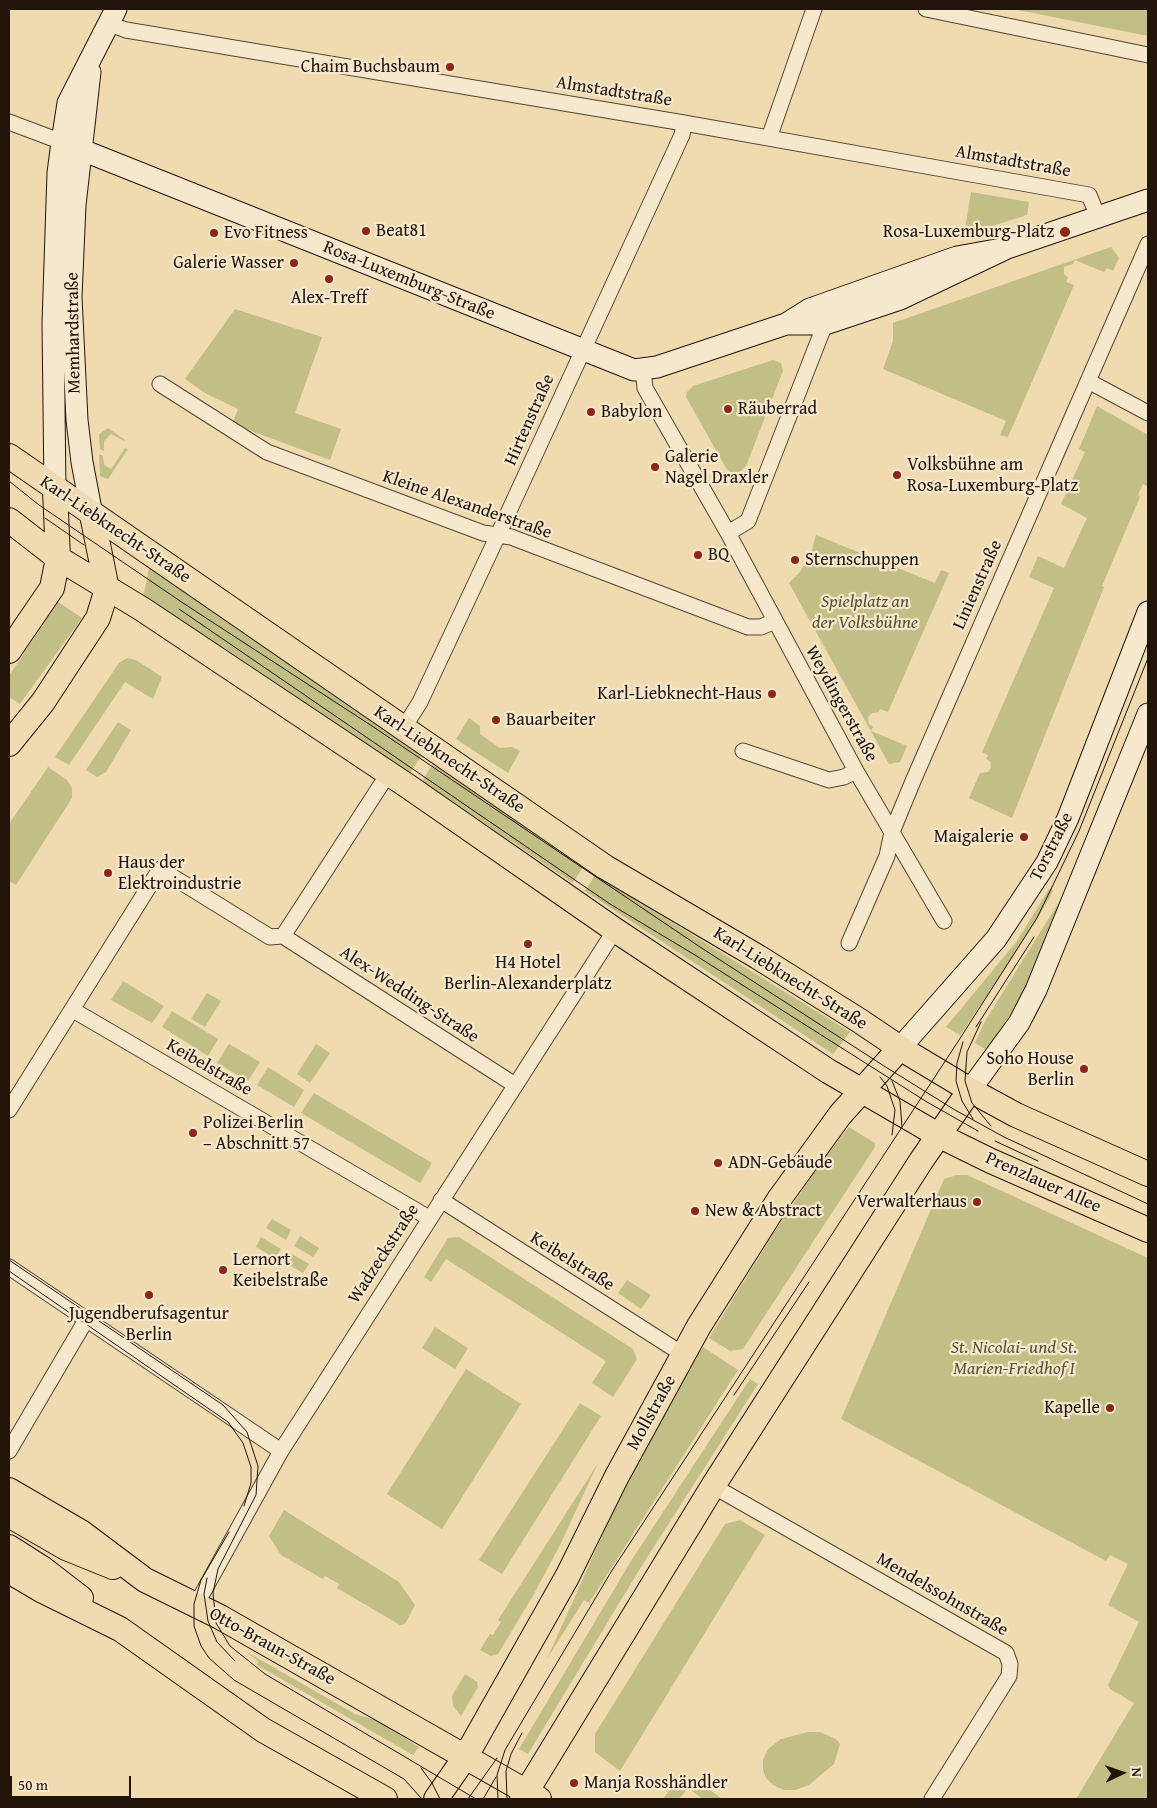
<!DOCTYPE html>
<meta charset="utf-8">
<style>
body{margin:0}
#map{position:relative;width:1157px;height:1808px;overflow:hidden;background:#f0dbb0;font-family:"Gentium Book Plus",serif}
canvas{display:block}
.frame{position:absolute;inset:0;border:10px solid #211409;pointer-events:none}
.north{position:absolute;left:1097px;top:1748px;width:50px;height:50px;-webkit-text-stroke:4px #f5e8cc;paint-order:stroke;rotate:87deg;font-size:14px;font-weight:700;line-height:20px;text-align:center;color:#211409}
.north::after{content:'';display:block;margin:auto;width:18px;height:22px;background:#211409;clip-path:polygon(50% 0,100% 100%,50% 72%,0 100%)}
.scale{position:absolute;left:10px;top:1776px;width:121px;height:22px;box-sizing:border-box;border:2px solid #211409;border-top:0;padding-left:6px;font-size:15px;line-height:18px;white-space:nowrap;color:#211409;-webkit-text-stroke:4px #f5e8cc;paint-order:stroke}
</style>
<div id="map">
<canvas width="1157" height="1808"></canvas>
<div class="frame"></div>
<div class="north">N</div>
<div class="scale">50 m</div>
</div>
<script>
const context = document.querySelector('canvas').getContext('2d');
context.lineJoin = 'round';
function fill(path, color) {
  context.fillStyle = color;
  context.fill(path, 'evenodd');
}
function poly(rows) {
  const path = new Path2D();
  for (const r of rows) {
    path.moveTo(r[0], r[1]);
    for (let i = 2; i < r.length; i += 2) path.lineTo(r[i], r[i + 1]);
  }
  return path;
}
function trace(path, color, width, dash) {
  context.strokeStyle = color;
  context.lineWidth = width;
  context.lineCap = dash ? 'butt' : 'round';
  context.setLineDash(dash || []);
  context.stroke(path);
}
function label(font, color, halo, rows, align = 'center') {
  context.font = font + ' "Gentium Book Plus",serif';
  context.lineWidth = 4.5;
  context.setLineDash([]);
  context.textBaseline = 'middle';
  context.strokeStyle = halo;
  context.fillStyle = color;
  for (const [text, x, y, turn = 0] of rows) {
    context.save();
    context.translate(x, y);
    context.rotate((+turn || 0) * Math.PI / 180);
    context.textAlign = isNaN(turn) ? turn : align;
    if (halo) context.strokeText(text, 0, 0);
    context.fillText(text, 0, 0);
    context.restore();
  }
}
fill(poly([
 [1013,9,1148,9,1148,36],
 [971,192,1029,202,1027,215,964,235],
 [1111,247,1119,258,1113,271,1107,268,1104,272,1075,260,1073,264,1064,267,1064,274,1068,278,1066,282,1074,285,1008,437,1000,435,1006,421,883,369,893,341,893,323],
 [235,309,322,337,295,413,341,429,330,460,243,428,233,422,238,409,205,393,185,379],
 [773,360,781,363,783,371,746,466,740,472,730,472,726,468,686,397,687,392,693,386],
 [1097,406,1148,435,1148,487,1143,484,1138,495,1140,497,1102,586,1104,587,1012,818,969,798,980,773,988,772,991,768,990,761,986,759,988,755,982,752,1054,588,1029,577,1038,556,1064,568,1087,518,1061,504,1085,452,1079,449],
 [108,428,125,440,124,441,111,434,104,441,104,451,100,449,99,434],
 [125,448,128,449,108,479,100,476,99,454,103,456,104,465,111,469],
 [816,535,935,583,941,570,949,573,888,712,880,709,879,712,872,713,868,717,869,724,873,727,871,731,907,746,900,762,889,764,789,583,800,572,811,553],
 [149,568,422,755,410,773,223,647,201,637,143,599],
 [58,602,82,618,20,704,9,697,9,676],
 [127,658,136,660,162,677,153,699,125,682,69,765,55,757,119,663],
 [469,718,480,726,480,734,500,748,512,747,520,751,508,773,456,739],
 [118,722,131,730,106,772,97,777,86,770],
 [433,764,583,867,573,883,422,781],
 [48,767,67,780,72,788,72,798,16,885,9,881,9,824],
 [595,875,850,1032,833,1054,585,891],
 [1052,888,1053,891,1048,901,1004,971,960,1035,946,1027,1017,941,1049,889],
 [1064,894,1038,965,1014,1009,987,1050,975,1043,985,1021],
 [123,981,164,1006,152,1023,111,1000],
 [207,993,221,1001,205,1027,191,1019],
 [172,1011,218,1039,208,1056,162,1027],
 [229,1044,260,1062,248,1081,217,1063],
 [316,1044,330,1053,310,1083,297,1074],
 [268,1067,304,1090,294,1107,257,1085],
 [314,1093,432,1163,420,1183,301,1113],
 [849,1127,875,1143,875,1147,743,1349,730,1351,709,1338,775,1231,822,1161],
 [957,1175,967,1175,1148,1258,1148,1799,1076,1799,1134,1703,1110,1689,1108,1685,1139,1622,1108,1605,1128,1564,1110,1555,1106,1561,841,1419,944,1179],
 [272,1219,291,1230,286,1240,266,1228],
 [300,1236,319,1248,313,1257,294,1246],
 [261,1237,281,1249,275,1258,256,1247],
 [459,1237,633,1349,637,1359,613,1397,592,1383,606,1361,446,1259,431,1282,424,1277,448,1238],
 [290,1253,309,1264,303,1273,284,1262],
 [627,1280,651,1295,641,1309,618,1293],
 [435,1327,468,1348,455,1369,422,1348],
 [703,1347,738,1370,589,1603,584,1600,547,1659,640,1451],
 [466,1369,521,1404,442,1529,387,1494],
 [750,1379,758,1384,641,1567,528,1754,519,1749,631,1561],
 [580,1403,601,1416,502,1574,479,1560],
 [598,1463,560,1545,534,1594,498,1654,491,1656,480,1650,490,1634,493,1635,501,1622,498,1620],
 [284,1510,399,1582,415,1605,405,1624,400,1625,337,1588,339,1584,325,1576,323,1579,281,1555,269,1536],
 [740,1520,765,1535,620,1771,595,1752,595,1734,725,1524],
 [245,1651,355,1714,378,1721,419,1747,413,1755,257,1665,258,1661],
 [465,1674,477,1682,478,1687,461,1716,453,1706,452,1696],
 [808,1732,820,1732,836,1739,840,1744,834,1764,809,1785,795,1790,784,1790,773,1785,766,1778,763,1770,763,1760,768,1749,781,1739],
 [681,1775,694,1778,722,1799,703,1799,688,1788,679,1799,663,1799]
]), '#c1be86');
const street = poly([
 [926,9,1148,55],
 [109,24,126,30,684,123,1089,195,1098,217],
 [9,122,62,142],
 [769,138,814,9],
 [643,370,645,388,728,533,856,771,944,921],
 [1088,381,1148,413],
 [160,384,267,452,483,533,511,537,748,627,761,627,775,621],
 [728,533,748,521,825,324],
 [403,729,420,702,498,535,682,135,684,123],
 [743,751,829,780,844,777,856,771],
 [283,936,388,774],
 [849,943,887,856,892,832,913,781,1148,244],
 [73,1010,429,1218],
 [9,1110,160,869,270,937,283,936,515,1085],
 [441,1200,684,1355],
 [9,1267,281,1451],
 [9,1451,86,1320],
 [713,1486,1006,1653,1010,1664,1009,1676,932,1799],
 [196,1605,281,1451,615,930]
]);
const secondary = poly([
 [90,72,75,205,71,297,77,420,82,462,92,515],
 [62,142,634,370,657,367,786,324,810,309,957,257,1007,248],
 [787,324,825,324,900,299,1007,248,1148,200],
 [55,490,53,323,58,173,62,142,68,103,116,9],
 [900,1048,996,939,1047,862,1068,818,1148,612],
 [970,1090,1019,1023,1036,990,1148,714]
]);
const primary = poly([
 [9,456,605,867,758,957,860,1021,900,1048,970,1090,1016,1115,1148,1174],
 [9,520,58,558,142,609,409,787,615,930,828,1071,938,1135,991,1161,1148,1230],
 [9,651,52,588,58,558,55,490],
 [9,744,43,702,98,618,107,589,92,515],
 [9,1490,81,1532,145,1580,220,1617,539,1799],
 [9,1515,66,1548,113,1567],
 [9,1547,42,1568,81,1598],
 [9,1571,41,1590,120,1629,263,1730,385,1799],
 [436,1799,466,1756,567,1577,617,1476,699,1326,780,1198,840,1115,900,1048],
 [522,1799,713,1486,921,1161,970,1090]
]);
trace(street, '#554633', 17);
trace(secondary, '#211409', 23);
trace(primary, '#211409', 26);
trace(street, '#f5e8cc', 15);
trace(secondary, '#f5e8cc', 21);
trace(primary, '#f0dbb0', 24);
trace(poly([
 [9,481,39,505,183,603,372,726,700,947,884,1066,955,1110,1004,1137,1148,1204],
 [45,518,84,545],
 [179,609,610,904,695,955,927,1102,978,1131],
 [981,1022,967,1052,965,1081,972,1103,991,1126],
 [976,1027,1034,937],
 [963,1042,957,1063,956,1081,962,1101,973,1119],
 [880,1077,887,1086,895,1110,892,1135],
 [892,1081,900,1101,902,1127],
 [995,1141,1038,1161],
 [9,1260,223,1405,247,1432,258,1466,256,1495,218,1569,213,1593,216,1623,230,1646,265,1674,476,1799],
 [9,1271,228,1422,243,1443,251,1467,251,1483,244,1506],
 [734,1395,809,1282],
 [229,1532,201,1580,194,1604,194,1626,201,1646,209,1658,234,1680,404,1779,422,1799],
 [207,1578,204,1594,208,1621,217,1642,235,1661],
 [421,1768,432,1783,440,1799],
 [468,1799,497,1758],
 [483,1799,496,1777],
 [498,1799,497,1775,505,1750,611,1572,959,1040,1037,918,1079,831,1148,658],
 [507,1799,506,1771,511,1754,522,1733]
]), '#211409', 1);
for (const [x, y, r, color] of [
 [450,67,5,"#8f2418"],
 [366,231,5,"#8f2418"],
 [1065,232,6,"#8f2418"],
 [214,233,5,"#8f2418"],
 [294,263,5,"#8f2418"],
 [329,279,5,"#8f2418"],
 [728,409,5,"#8f2418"],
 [591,412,5,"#8f2418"],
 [655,467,5,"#8f2418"],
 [897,475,5,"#8f2418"],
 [698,555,5,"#8f2418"],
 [795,560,5,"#8f2418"],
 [772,694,5,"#8f2418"],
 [496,720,5,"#8f2418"],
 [1024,837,5,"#8f2418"],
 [108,873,5,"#8f2418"],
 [528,944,5,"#8f2418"],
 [1084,1069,5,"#8f2418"],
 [193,1133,5,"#8f2418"],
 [718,1163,5,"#8f2418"],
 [977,1202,5,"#8f2418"],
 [695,1211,5,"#8f2418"],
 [223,1270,5,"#8f2418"],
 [149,1295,5,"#8f2418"],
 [1110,1408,5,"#8f2418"],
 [574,1783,5,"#8f2418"]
]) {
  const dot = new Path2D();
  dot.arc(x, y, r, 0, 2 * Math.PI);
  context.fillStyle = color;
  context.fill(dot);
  trace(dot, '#f5e8cc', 2);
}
label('18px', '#211409', '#f5e8cc', [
 ["Chaim Buchsbaum",440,67,"right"],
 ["Beat81",376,231],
 ["Rosa-Luxemburg-Platz",1054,232,"right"],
 ["Evo Fitness",224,233],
 ["Galerie Wasser",284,263,"right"],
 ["Alex-Treff",329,298,"center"],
 ["Räuberrad",738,409],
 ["Babylon",601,412],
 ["Galerie",665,457],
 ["Nagel Draxler",665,478],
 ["Volksbühne am",907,465],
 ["Rosa-Luxemburg-Platz",907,486],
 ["BQ",708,555],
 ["Sternschuppen",805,560],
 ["Karl-Liebknecht-Haus",762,694,"right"],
 ["Bauarbeiter",506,720],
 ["Maigalerie",1014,837,"right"],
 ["Haus der",118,863],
 ["Elektroindustrie",118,884],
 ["H4 Hotel",528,963,"center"],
 ["Berlin-Alexanderplatz",528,984,"center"],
 ["Soho House",1074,1059,"right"],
 ["Berlin",1074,1080,"right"],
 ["Polizei Berlin",203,1123],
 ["– Abschnitt 57",203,1144],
 ["ADN-Gebäude",728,1163],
 ["Verwalterhaus",967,1202,"right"],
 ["New & Abstract",705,1211],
 ["Lernort",233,1260],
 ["Keibelstraße",233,1281],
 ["Jugendberufsagentur",149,1314,"center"],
 ["Berlin",149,1335,"center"],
 ["Kapelle",1100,1408,"right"],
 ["Manja Rosshändler",584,1783]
], 'left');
label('18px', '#211409', '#f5e8cc', [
 ["Almstadtstraße",614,92,9],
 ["Almstadtstraße",1013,162,10],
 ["Rosa-Luxemburg-Straße",409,281,22],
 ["Memhardstraße",74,333,-91],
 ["Hirtenstraße",530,420,-66],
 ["Kleine Alexanderstraße",467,505,19],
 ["Karl-Liebknecht-Straße",115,530,34],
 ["Linienstraße",978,585,-66],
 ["Weydingerstraße",841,704,61],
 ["Karl-Liebknecht-Straße",449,760,34],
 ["Torstraße",1052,847,-63],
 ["Karl-Liebknecht-Straße",790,979,32],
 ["Alex-Wedding-Straße",409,995,33],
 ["Keibelstraße",209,1068,30],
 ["Prenzlauer Allee",1043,1183,24],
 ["Wadzeckstraße",384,1254,-57],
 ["Keibelstraße",572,1262,32],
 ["Mollstraße",652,1413,-61],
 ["Mendelssohnstraße",942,1595,30],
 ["Otto-Braun-Straße",272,1647,29]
]);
label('italic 18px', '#595035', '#f5e8cc', [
 ["Spielplatz an",865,602],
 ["der Volksbühne",865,623],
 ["St. Nicolai- und St.",1014,1348],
 ["Marien-Friedhof I",1014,1369]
]);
</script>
